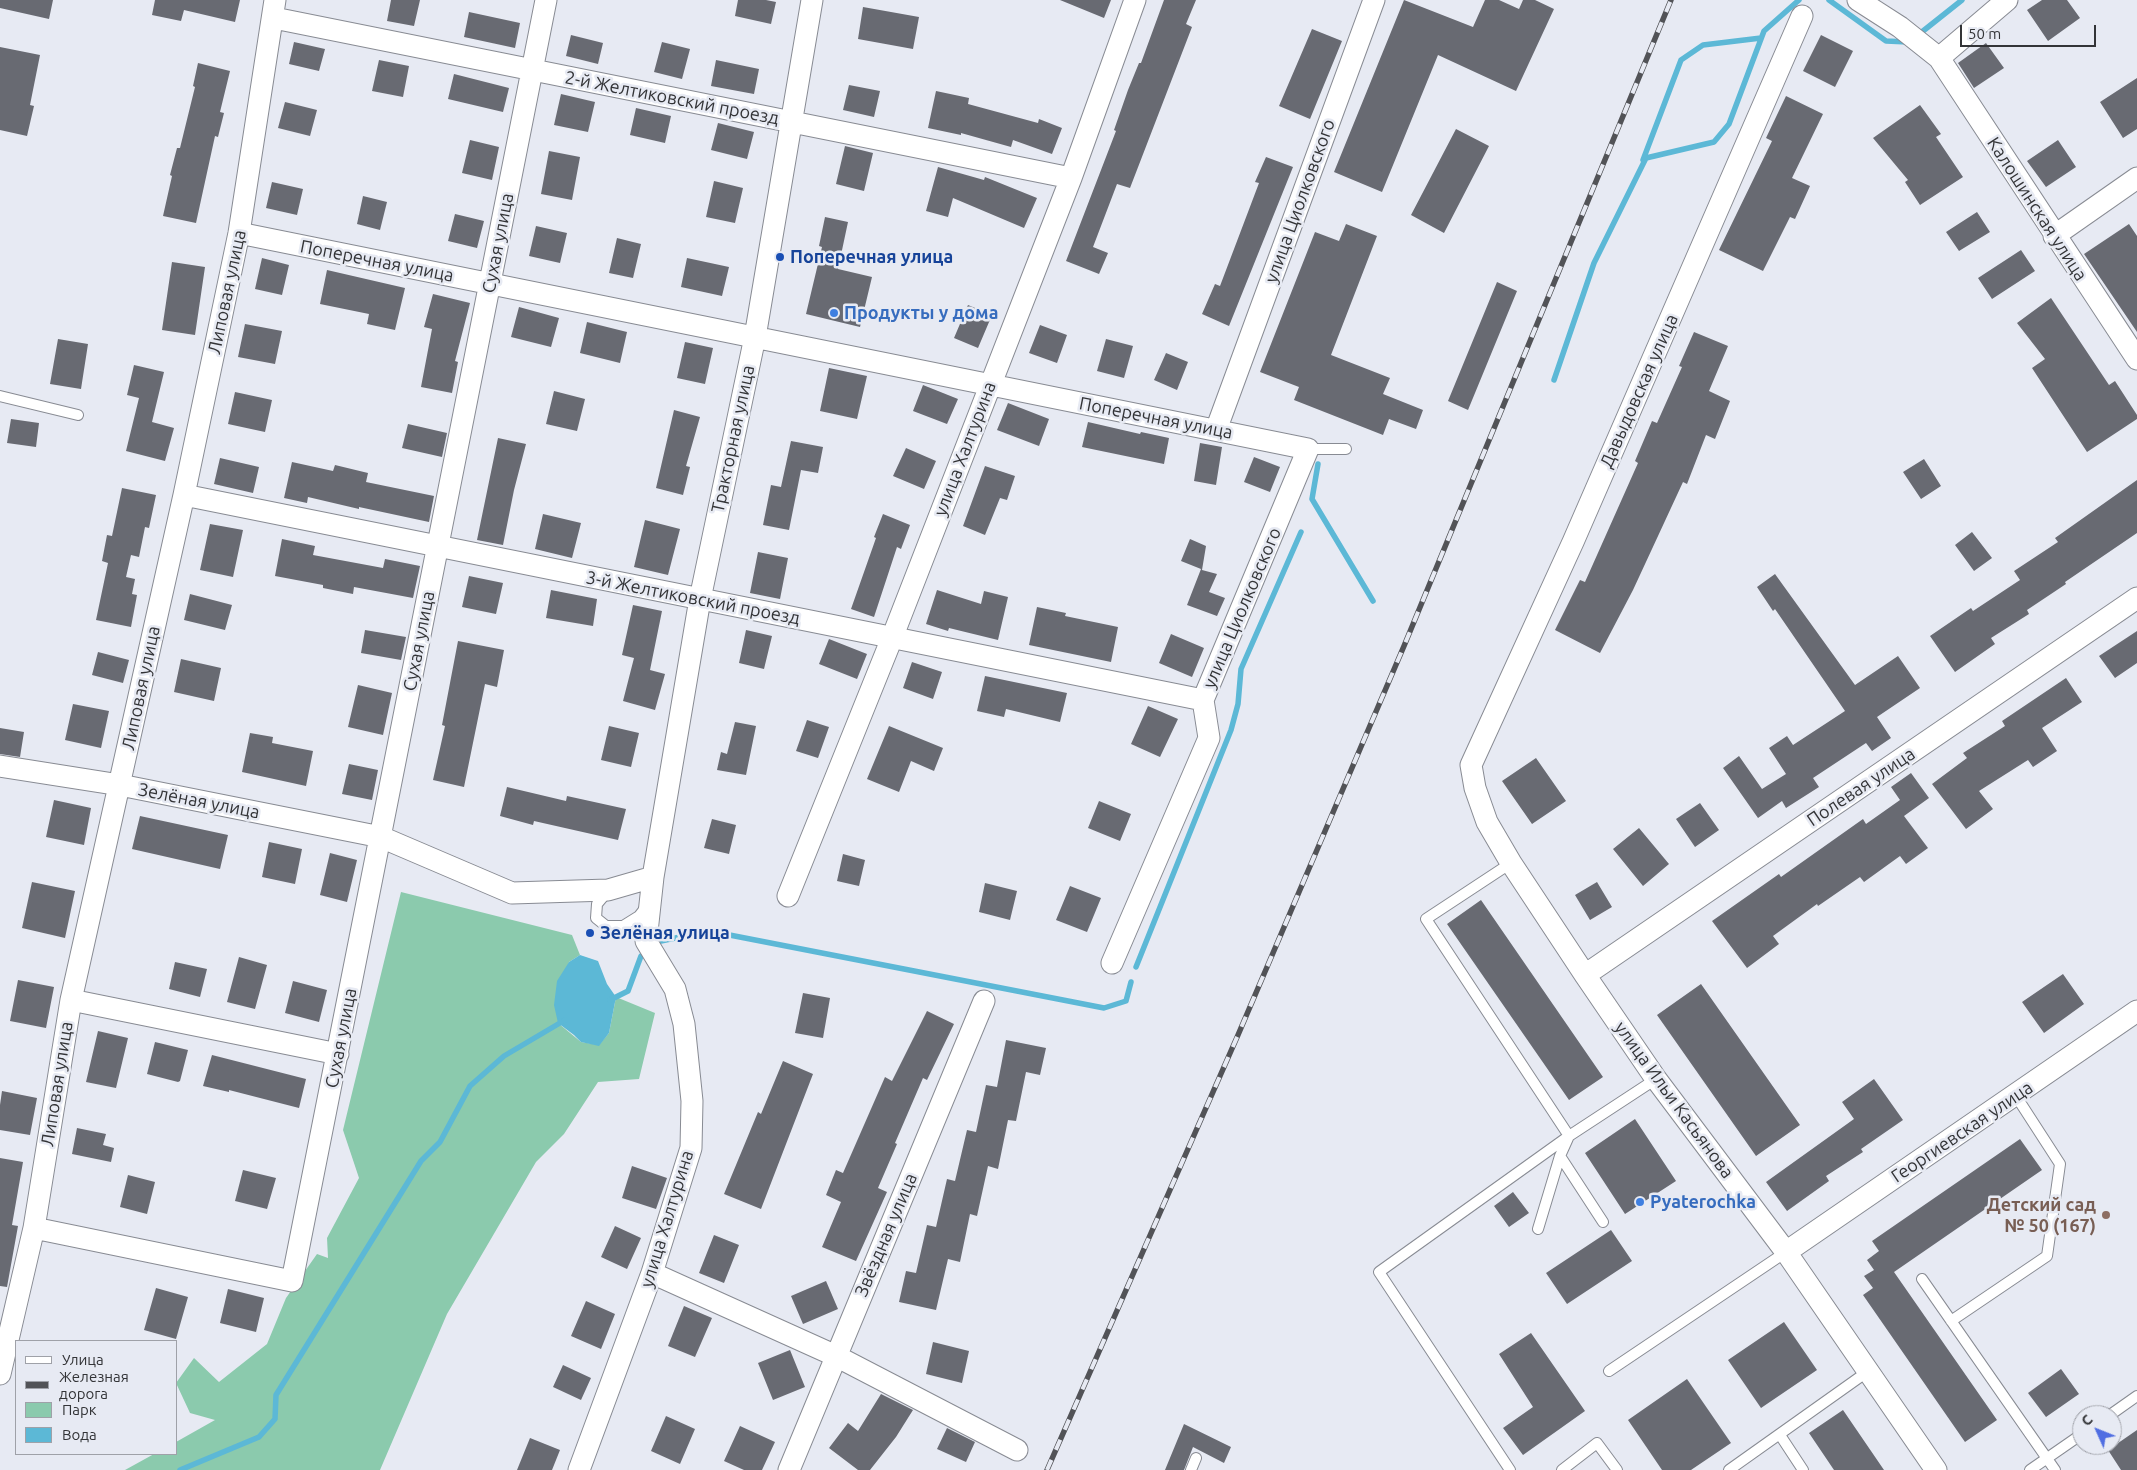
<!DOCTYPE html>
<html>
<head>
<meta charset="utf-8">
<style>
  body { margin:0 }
  #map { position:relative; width:2137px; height:1470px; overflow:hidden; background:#e7eaf3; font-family:Ubuntu,sans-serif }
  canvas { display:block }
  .legend { position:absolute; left:15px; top:1340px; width:162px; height:115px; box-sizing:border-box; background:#e7eaf3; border:1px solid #9fa1a8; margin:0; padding:6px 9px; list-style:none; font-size:15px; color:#333437 }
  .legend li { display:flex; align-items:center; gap:10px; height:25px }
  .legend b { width:25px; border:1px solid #9fa1a8 }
  .north { position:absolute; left:2072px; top:1405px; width:50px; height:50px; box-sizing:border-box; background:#e7eaf3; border:1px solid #9fa1a8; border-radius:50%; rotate:314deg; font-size:14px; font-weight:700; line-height:20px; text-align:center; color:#333437 }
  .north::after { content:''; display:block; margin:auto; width:18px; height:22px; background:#506ee2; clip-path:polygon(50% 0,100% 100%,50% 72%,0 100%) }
  .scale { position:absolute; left:1960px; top:25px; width:136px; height:22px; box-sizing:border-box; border:2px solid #333437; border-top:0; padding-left:6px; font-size:15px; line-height:18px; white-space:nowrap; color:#333437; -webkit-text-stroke:4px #e7eaf3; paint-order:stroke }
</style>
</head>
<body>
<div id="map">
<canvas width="2137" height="1470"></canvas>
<ul class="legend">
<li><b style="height:6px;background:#fff"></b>Улица</li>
<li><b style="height:6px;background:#525357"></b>Железная дорога</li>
<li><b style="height:14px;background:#8bcaad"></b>Парк</li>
<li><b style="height:14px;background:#5cb8d6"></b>Вода</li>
</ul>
<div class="north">С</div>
<div class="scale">50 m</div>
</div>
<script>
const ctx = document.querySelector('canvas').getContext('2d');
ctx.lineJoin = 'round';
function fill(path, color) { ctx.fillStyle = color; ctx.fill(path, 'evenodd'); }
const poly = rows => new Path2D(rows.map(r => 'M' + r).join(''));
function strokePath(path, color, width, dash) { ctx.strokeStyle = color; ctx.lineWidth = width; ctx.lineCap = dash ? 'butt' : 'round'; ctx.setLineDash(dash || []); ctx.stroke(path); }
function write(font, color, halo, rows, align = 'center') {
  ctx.font = font + ' Ubuntu,sans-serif'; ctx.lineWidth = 5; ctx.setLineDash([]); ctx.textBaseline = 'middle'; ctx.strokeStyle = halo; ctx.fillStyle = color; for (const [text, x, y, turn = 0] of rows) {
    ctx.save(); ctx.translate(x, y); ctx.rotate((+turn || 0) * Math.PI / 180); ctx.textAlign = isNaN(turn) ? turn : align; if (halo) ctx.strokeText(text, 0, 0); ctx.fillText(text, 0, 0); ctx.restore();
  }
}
const green = poly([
  [401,892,572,935,580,955,569,962,558,1023,581,1042,599,1045,609,1033,616,997,655,1013,639,1079,598,1082,564,1134,536,1162,447,1314,380,1470,125,1470,154,1454,176,1454,176,1442,215,1420,190,1413,176,1383,194,1358,219,1382,267,1344,286,1298,317,1254,328,1258,327,1238,359,1178,343,1130]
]);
const water = poly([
  [580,955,598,961,607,984,616,997,609,1033,599,1046,581,1042,574,1035,558,1023,554,1005,557,981,569,962]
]);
const stream = poly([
  [1829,0,1886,41,1908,42],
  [1918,35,1962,0],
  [1643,160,1681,60,1703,45,1761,38],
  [1554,380,1594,263,1646,158,1714,142,1729,124,1764,31,1799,0],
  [1318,464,1312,499,1373,601],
  [661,941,709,931,1104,1008,1126,1001,1131,982],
  [1136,967,1231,730,1238,704,1241,669,1301,532],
  [610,1000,628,991,641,956],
  [180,1470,259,1437,275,1419,276,1395,421,1161,440,1142,470,1086,504,1056,565,1020]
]);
const building = poly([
  [0,0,53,0,49,19,0,8],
  [155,0,240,0,235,22,184,10,181,21,152,15],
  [391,0,420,0,414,26,387,21],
  [738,0,766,0,776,2,771,24,735,16],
  [1060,0,1111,0,1104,18],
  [1164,0,1196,0,1186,24,1192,27,1130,188,1117,184,1093,247,1108,253,1099,274,1066,261,1116,131,1114,130,1128,90,1139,63,1141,63],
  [1404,0,1473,27,1485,0,1499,0,1519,9,1523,0,1535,0,1554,9,1516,91,1438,55,1382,192,1334,172],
  [2042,0,2067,0,2080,18,2048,41,2027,10],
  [863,7,919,17,913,49,858,39],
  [469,12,520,23,515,48,464,37],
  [1312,29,1342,41,1310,119,1279,106],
  [571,35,603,43,598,64,566,56],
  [1821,35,1853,51,1835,87,1803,71],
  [294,42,325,49,319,71,289,64],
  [662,42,690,49,682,79,654,72],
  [1986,43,2004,68,1974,88,1958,63],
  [0,47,40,55,30,105,34,106,27,136,0,130],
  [379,60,409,66,403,97,372,91],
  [716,60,759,69,754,94,711,86],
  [198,63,230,71,220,112,224,113,218,137,215,136,196,223,163,216,172,176,170,175,177,148,180,148,195,87,193,86],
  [454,74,509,88,503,112,448,99],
  [2137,78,2137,129,2123,138,2100,102],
  [849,85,880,91,874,117,843,110],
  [936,91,969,98,968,104,1038,123,1039,119,1062,128,1052,154,1013,140,1011,147,961,133,961,135,928,128],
  [561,94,595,102,588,132,554,125],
  [1786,96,1823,114,1792,178,1810,186,1795,219,1790,217,1763,271,1719,250,1772,141,1766,138],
  [285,102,317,110,310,136,278,128],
  [1920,105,1941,134,1936,137,1963,177,1920,205,1905,182,1908,180,1873,138],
  [636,108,671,116,665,143,630,135],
  [718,123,754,132,747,159,711,150],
  [1456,129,1489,146,1444,233,1411,215],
  [470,140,499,147,492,180,462,173],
  [2058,140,2076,167,2046,187,2027,161],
  [845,146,873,153,864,191,836,184],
  [549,151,580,157,572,200,541,194],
  [1266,157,1293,167,1229,326,1202,314,1215,284,1220,286,1259,183,1255,182],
  [938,167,984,180,985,177,1037,198,1024,228,953,198,948,217,926,211],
  [714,181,743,188,735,223,706,217],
  [272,182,303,189,297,215,266,208],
  [363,196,387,202,380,230,357,224],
  [1977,212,1990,232,1959,251,1946,232],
  [455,214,484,221,477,248,448,241],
  [825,217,848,222,838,269,872,277,860,327,806,314,822,247,819,246],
  [1346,224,1377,236,1331,355,1390,378,1383,394,1423,410,1416,429,1389,419,1383,435,1294,400,1299,387,1260,372,1315,232,1339,241],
  [2129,224,2137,236,2137,332,2084,254],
  [536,226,567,233,560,263,529,256],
  [617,238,641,244,633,278,609,273],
  [2021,250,2035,271,1992,299,1978,278],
  [262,258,289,265,282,295,255,289],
  [687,258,729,267,722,296,681,287],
  [172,262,205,267,195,335,162,330],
  [327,270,405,288,395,330,367,324,369,314,320,304],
  [1497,282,1517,291,1468,410,1448,401],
  [433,294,470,303,455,361,458,362,452,393,421,387,432,329,424,327],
  [2051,298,2109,385,2115,381,2137,415,2137,419,2087,452,2032,368,2045,359,2017,323],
  [968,305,992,315,978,348,954,338],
  [519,307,559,318,551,347,511,337],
  [587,322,627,332,620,363,580,353],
  [245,324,282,331,275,364,238,357],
  [1040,325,1067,335,1057,363,1029,353],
  [1694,332,1728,346,1709,391,1730,401,1715,439,1706,435,1687,484,1683,482,1633,590,1600,653,1555,630,1580,580,1585,582,1638,463,1635,461,1652,421,1657,423,1682,367,1679,366],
  [58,339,88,344,81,389,50,384],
  [1106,339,1133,346,1124,378,1097,371],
  [685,342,713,348,705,384,677,378],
  [1166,353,1188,362,1177,390,1154,380],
  [134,365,164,372,152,422,174,428,165,461,126,451,139,398,127,395],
  [829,368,867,376,857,419,820,411],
  [923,385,958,399,947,424,913,411],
  [554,391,585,399,577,431,546,424],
  [235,392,272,400,265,432,228,424],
  [1008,403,1049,419,1039,446,997,430],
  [674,410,700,417,686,466,690,467,683,495,656,488],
  [11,419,39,423,36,447,7,443],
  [1088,422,1140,434,1141,432,1169,438,1164,464,1082,447],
  [408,424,447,433,442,457,402,448],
  [498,438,526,444,514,490,503,545,477,540],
  [791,441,823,447,818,473,801,470,789,530,763,525,771,485,781,487],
  [1200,443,1222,447,1216,485,1194,481],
  [906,448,936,461,924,489,893,476],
  [1254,457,1280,467,1270,492,1244,482],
  [220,458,259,467,253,493,214,484],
  [1924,459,1941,486,1921,499,1903,472],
  [292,462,333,471,335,465,368,473,366,482,434,496,429,522,359,507,359,509,308,497,307,503,284,498],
  [985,466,1015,476,1007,500,1000,498,985,535,963,526],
  [2137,480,2137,533,2065,582,2066,584,2027,610,2029,614,1991,638,1995,644,1955,672,1930,636,1971,608,1973,611,2020,580,2014,571,2058,542,2055,538],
  [122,488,156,495,149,528,145,527,139,557,131,555,126,577,135,579,132,594,137,595,131,627,96,620,108,563,102,561,107,535,112,536],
  [543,514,581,523,572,558,535,549],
  [883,514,910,525,901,549,897,547,874,617,851,609,876,538,874,537],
  [645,520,680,529,668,575,634,567],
  [210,524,243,530,233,577,200,570],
  [1972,532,1992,558,1974,571,1955,545],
  [282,539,315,546,313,555,383,568,385,559,420,566,413,598,354,587,353,594,323,588,323,585,275,576],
  [1190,539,1206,546,1202,570,1217,574,1209,592,1225,598,1217,616,1187,605,1201,569,1181,561],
  [758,552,788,558,780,599,750,593],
  [1775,574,1855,685,1898,656,1920,688,1877,717,1891,738,1872,751,1866,743,1813,778,1819,787,1786,808,1782,801,1758,818,1723,768,1739,756,1762,789,1786,774,1769,748,1787,736,1793,745,1845,711,1775,609,1773,611,1757,587],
  [469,576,503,583,496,614,462,607],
  [551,590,597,599,593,626,546,618],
  [937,590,981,604,984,591,1008,597,998,640,949,628,948,631,926,624],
  [190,594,232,605,225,630,184,620],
  [633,605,662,611,650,670,665,674,655,710,623,701,634,658,622,655],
  [1037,607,1066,613,1065,616,1118,627,1111,662,1029,645],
  [365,630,406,637,401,660,361,653],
  [746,630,772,636,764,669,739,663],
  [2137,631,2137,663,2115,678,2099,656],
  [1171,634,1204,648,1192,677,1159,663],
  [829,639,867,654,857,679,819,664],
  [458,641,504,650,497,687,485,684,464,787,433,780,445,726,442,725],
  [98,652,129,660,123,683,92,675],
  [181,659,221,668,214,701,174,692],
  [912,662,942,672,933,699,903,688],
  [985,676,1067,693,1060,722,1006,709,1004,717,977,711],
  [2066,678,2082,702,2042,728,2057,751,2033,767,2028,760,1979,791,1993,809,1966,829,1932,784,1967,758,1963,753,2005,726,2002,721],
  [358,685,392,693,383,735,348,727],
  [73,704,109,711,101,748,65,740],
  [1148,706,1178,719,1160,757,1131,744],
  [807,720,829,727,818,758,796,751],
  [735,722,756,726,746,775,717,770,721,752,727,754],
  [609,726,639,733,631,767,601,760],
  [889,726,943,748,934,771,911,761,899,792,867,779],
  [0,728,24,732,20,757,0,754],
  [250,733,273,737,272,743,313,751,306,786,242,772],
  [1536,758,1566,801,1532,824,1502,781],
  [349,764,378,770,372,800,342,794],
  [1911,773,1929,798,1904,816,1928,848,1906,864,1900,856,1864,882,1860,877,1818,906,1817,904,1773,936,1779,944,1747,968,1712,921,1779,874,1781,877,1863,819,1866,824,1900,800,1891,787],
  [507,787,566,801,567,796,626,809,618,840,534,821,533,825,500,816],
  [54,800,91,808,84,845,46,837],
  [1099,801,1131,814,1120,841,1088,828],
  [1700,803,1719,830,1695,847,1676,819],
  [140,816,228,835,220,869,132,849],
  [712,819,736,825,729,854,704,848],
  [1639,828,1669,864,1643,886,1613,849],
  [269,842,302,849,295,884,262,877],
  [330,853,357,860,347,902,320,895],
  [843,854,865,860,859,886,837,881],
  [32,882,75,891,65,938,22,928],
  [1597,882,1612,907,1590,920,1575,895],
  [985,883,1017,891,1010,920,979,912],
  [1070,886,1101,898,1087,932,1056,920],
  [1481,900,1603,1077,1569,1100,1447,924],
  [239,957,267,965,255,1009,227,1002],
  [175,962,207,969,200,997,169,989],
  [2063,974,2084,1004,2044,1033,2022,1002],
  [18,980,54,987,46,1028,10,1021],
  [293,981,327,990,319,1022,285,1013],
  [1701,984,1800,1125,1756,1156,1657,1015],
  [803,993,830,998,823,1038,795,1033],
  [927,1011,954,1024,927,1080,923,1078,895,1143,897,1144,878,1188,887,1192,856,1261,822,1247,841,1202,826,1195,836,1170,843,1173,885,1077,892,1081],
  [98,1031,128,1038,116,1088,86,1082],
  [1006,1040,1046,1048,1040,1075,1026,1072,1016,1121,1008,1120,998,1169,988,1166,977,1216,970,1214,960,1262,948,1259,936,1310,899,1302,906,1271,916,1273,927,1225,936,1227,947,1179,955,1181,967,1130,976,1132,986,1085,997,1087],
  [155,1042,188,1050,180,1081,178,1082,147,1074],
  [212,1055,306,1079,299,1108,229,1090,229,1092,203,1086],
  [783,1061,813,1074,761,1209,724,1194,758,1112,761,1114],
  [1874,1079,1903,1120,1861,1149,1863,1152,1826,1176,1829,1181,1787,1211,1766,1182,1854,1119,1842,1102],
  [2,1091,37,1098,30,1135,0,1130,0,1105],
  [1635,1119,1676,1181,1625,1214,1585,1153],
  [77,1128,106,1134,103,1145,114,1148,111,1162,72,1154],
  [2020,1139,2042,1170,1894,1272,1997,1420,1965,1442,1863,1295,1873,1288,1864,1276,1874,1270,1867,1260,1879,1251,1872,1241],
  [0,1158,23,1162,12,1225,18,1226,7,1287,0,1286],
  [632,1166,667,1178,656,1209,622,1198],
  [243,1170,276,1178,267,1209,235,1201],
  [128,1175,155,1182,147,1214,120,1207],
  [1513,1192,1529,1213,1509,1227,1494,1206],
  [615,1226,641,1238,627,1269,601,1257],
  [1611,1230,1632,1261,1567,1304,1546,1273],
  [714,1235,739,1245,724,1283,699,1273],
  [826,1281,838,1309,803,1324,791,1296],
  [156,1288,188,1297,176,1339,144,1330],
  [228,1289,264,1298,256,1332,220,1323],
  [586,1301,615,1314,601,1349,571,1336],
  [684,1306,712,1318,695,1357,668,1346],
  [1784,1322,1817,1370,1761,1408,1728,1360],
  [1531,1333,1585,1411,1523,1455,1503,1428,1533,1407,1499,1354],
  [933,1342,969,1351,962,1383,926,1374],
  [790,1350,805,1387,773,1400,758,1363],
  [563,1365,591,1378,581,1400,553,1387],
  [2061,1369,2079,1394,2046,1417,2028,1393],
  [1687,1379,1731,1443,1691,1470,1662,1470,1628,1420],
  [881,1394,913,1410,896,1437,870,1470,858,1470,829,1448,848,1423,858,1431],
  [1843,1410,1884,1470,1834,1470,1809,1433],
  [666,1416,695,1429,680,1464,651,1451],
  [1184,1424,1231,1447,1224,1463,1193,1447,1184,1470,1165,1470],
  [740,1426,775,1442,762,1470,744,1470,724,1461],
  [947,1428,975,1442,966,1462,937,1449],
  [2137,1430,2137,1470,2121,1470,2108,1450],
  [530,1438,560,1450,552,1470,517,1470]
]);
const service = poly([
  [0,396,78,415],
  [1308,449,1346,449],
  [1511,863,1426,919,1569,1136,1560,1156,1538,1229],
  [608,891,597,904,596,918,606,926,623,926,639,916,646,907],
  [1560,1156,1603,1222],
  [1922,1279,2055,1470],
  [1951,1321,2047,1256,2060,1164,2016,1096],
  [1609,1371,1786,1252],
  [2110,1415,2137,1396],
  [1780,1435,1803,1470],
  [1191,1470,1196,1458],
  [1510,1470,1379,1272,1569,1136,1656,1079],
  [1562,1470,1597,1443,1617,1470],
  [1729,1470,1867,1372],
  [2030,1470,2082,1434]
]);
const minor = poly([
  [1858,0,1900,27,1939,58,2137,359],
  [1802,16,1573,542,1471,765,1475,788,1487,822,1511,863,1585,975,1656,1079,1786,1252,1936,1470],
  [274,18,1071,178],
  [1939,58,2007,0],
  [239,233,1308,449,1203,700,1209,738,1112,963],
  [2054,236,2137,178],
  [1216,430,1374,0],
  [184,495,1203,700],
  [0,766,120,785,381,837,512,893,608,890,653,877],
  [788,896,892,638,1071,178,1135,0],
  [1585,975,2137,598],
  [71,1000,338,1054],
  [34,1228,292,1281,546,0],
  [1786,1252,2137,1011],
  [652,1273,836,1356,1017,1450],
  [0,1374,34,1228,71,1000,184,495,239,233,275,0],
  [579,1470,652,1273,691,1148,692,1101,684,1024,675,989,646,941,653,877,700,599,755,337,812,0],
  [789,1470,984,1001]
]);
const rail = poly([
  [1047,1470,1238,1035,1404,646,1671,0]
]);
const markers = [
  [780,257,5,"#1a4fb4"],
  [834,313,5,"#3f7fe0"],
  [590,933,5,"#1a4fb4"],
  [1640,1202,5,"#3f7fe0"],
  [2106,1215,5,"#8d6e63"]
];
const streetNames = [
  ["2-й Желтиковский проезд",672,98,11],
  ["улица Циолковского",1300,201,-70],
  ["Калошинская улица",2037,209,57],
  ["Сухая улица",498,243,-79],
  ["Поперечная улица",377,261,11],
  ["Липовая улица",227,292,-78],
  ["Давыдовская улица",1639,391,-66],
  ["Поперечная улица",1156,418,11],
  ["Тракторная улица",733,439,-78],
  ["улица Халтурина",965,449,-69],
  ["3-й Желтиковский проезд",693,598,11],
  ["улица Циолковского",1242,608,-67],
  ["Сухая улица",419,641,-79],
  ["Липовая улица",141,688,-78],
  ["Полевая улица",1861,787,-34],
  ["Зелёная улица",199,801,11],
  ["Сухая улица",341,1038,-79],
  ["Липовая улица",57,1084,-81],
  ["улица Ильи Касьянова",1674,1100,54],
  ["Георгиевская улица",1962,1132,-34],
  ["улица Халтурина",667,1219,-73],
  ["Звёздная улица",886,1235,-67]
];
const transitNames = [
  ["Поперечная улица",790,257],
  ["Зелёная улица",600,933]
];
const shopNames = [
  ["Продукты у дома",844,313],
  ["Pyaterochka",1650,1202]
];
const educationNames = [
  ["Детский сад",2096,1205],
  ["№ 50 (167)",2096,1226]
];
fill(green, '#8bcaad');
fill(water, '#5cb8d6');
strokePath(stream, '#5cb8d6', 5.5);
fill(building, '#686a72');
strokePath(service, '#888b93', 12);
strokePath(minor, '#888b93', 23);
strokePath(service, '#fff', 10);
strokePath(minor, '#fff', 21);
strokePath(rail, '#525357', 5.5);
strokePath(rail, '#e7eaf3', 4, [11]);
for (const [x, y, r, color] of markers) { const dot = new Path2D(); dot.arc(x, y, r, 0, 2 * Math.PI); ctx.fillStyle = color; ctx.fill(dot); strokePath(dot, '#e7eaf3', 2); }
write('18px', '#333437', '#e7eaf3', streetNames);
write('bold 18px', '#164399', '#e7eaf3', transitNames, 'left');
write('bold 18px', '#366cbe', '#e7eaf3', shopNames, 'left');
write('bold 18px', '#785e54', '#e7eaf3', educationNames, 'right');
</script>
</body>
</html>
